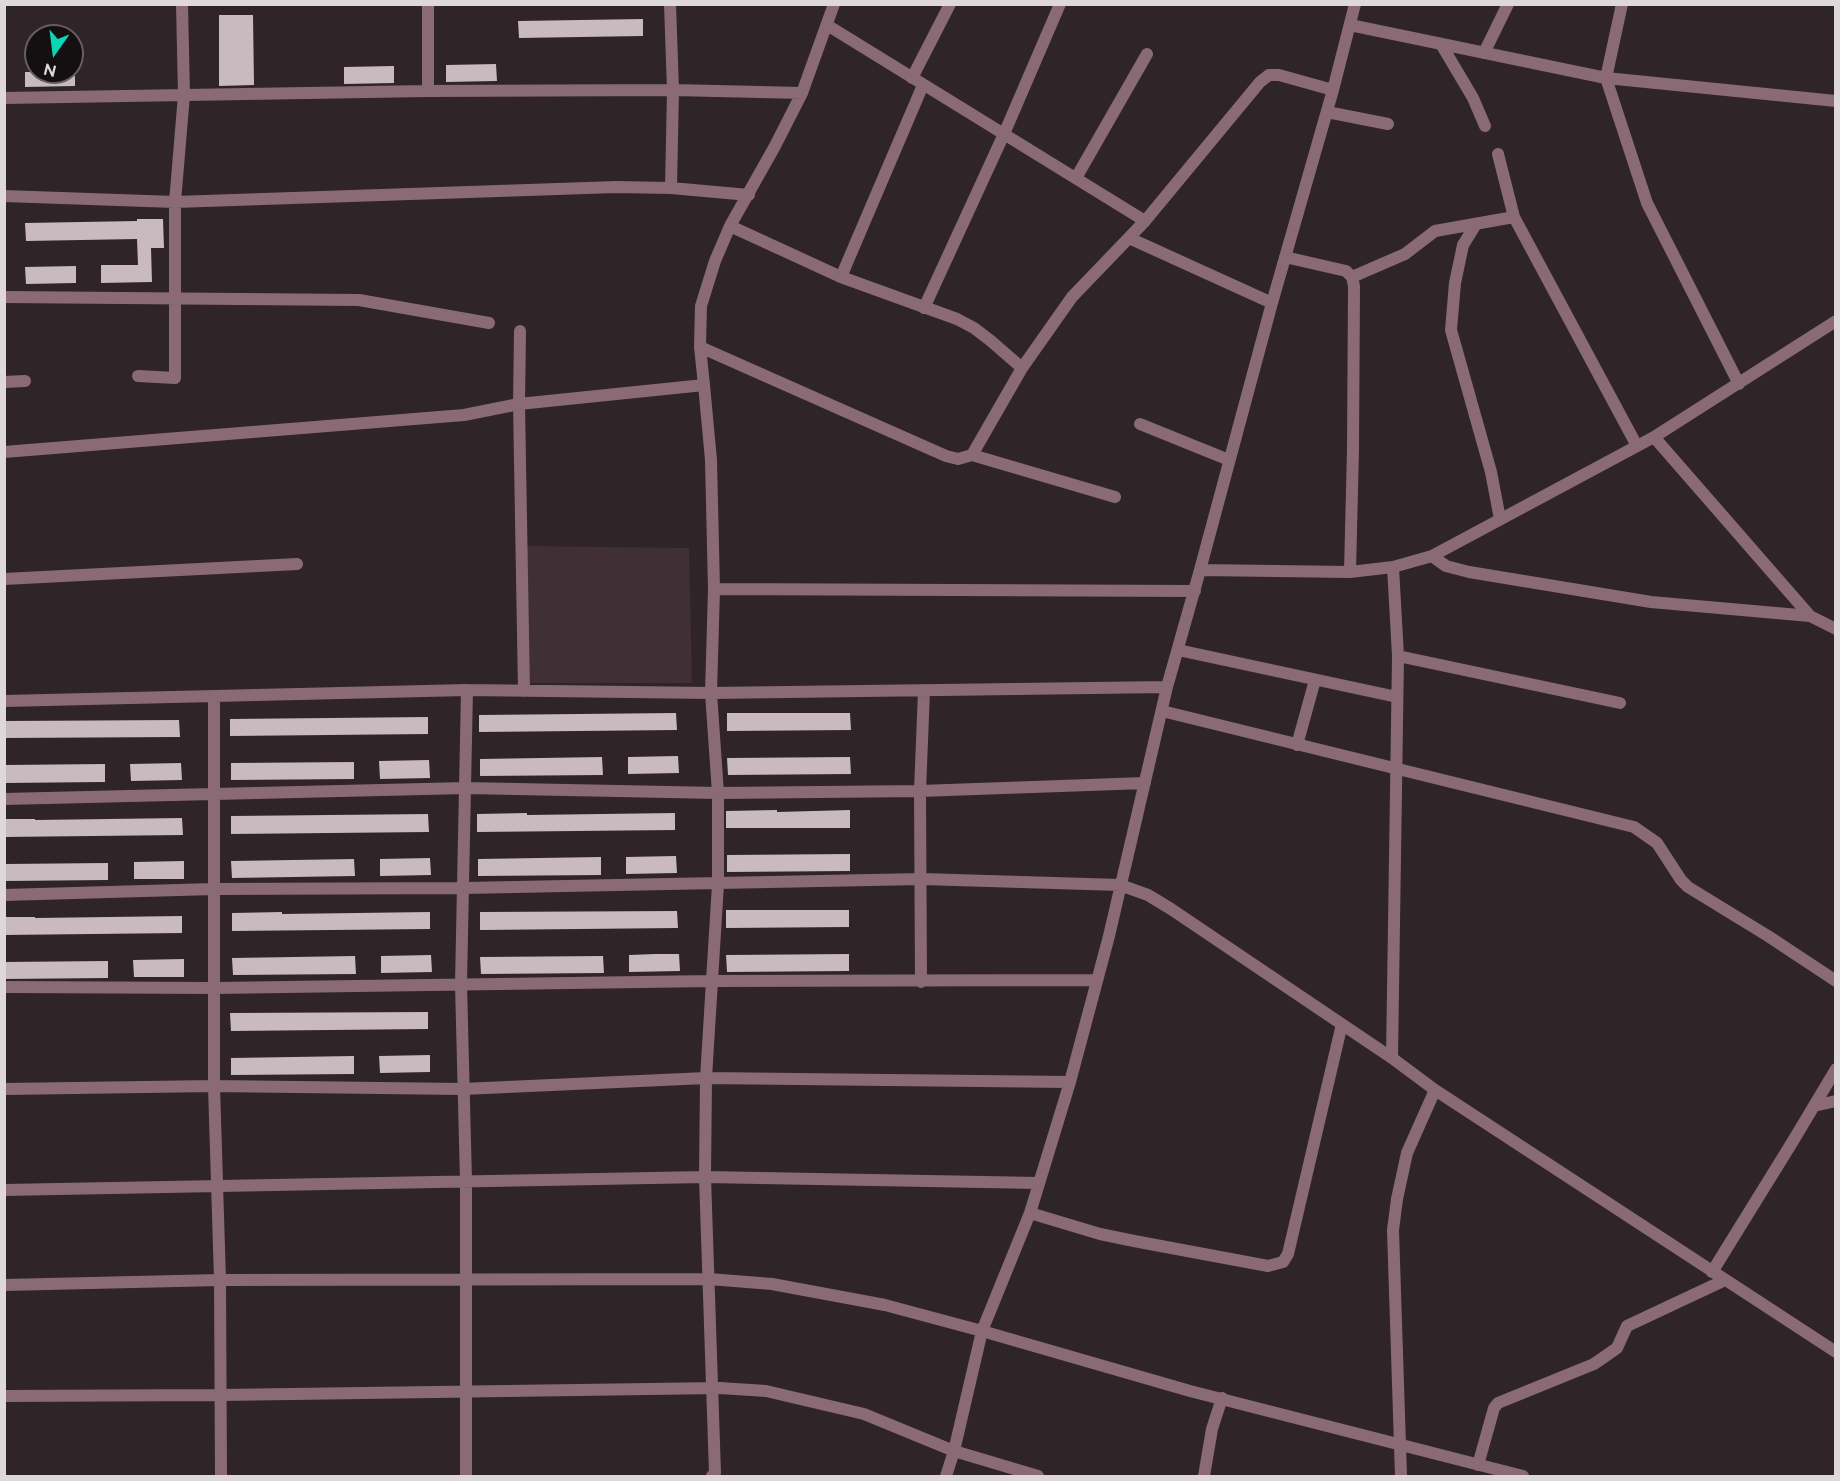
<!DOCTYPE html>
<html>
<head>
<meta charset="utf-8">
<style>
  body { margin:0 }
  #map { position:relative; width:1840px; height:1481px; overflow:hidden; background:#2f2428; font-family:Raleway,sans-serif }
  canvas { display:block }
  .frame { position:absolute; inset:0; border:6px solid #dfd8da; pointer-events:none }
  .north { position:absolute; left:24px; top:24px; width:60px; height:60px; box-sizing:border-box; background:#140f10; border:2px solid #655f61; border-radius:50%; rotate:194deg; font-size:16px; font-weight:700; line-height:24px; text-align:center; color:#dfd8da }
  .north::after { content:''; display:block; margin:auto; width:21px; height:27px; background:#0ad5b5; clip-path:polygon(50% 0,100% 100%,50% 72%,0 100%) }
</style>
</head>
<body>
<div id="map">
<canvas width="1840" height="1481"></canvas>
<div class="frame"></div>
<div class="north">N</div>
</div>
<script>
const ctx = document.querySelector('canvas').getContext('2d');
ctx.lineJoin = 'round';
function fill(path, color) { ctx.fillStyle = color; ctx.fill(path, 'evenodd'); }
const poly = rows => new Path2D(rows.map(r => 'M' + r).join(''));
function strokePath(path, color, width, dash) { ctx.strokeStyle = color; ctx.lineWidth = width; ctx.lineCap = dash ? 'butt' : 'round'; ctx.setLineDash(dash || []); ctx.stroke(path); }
const built = poly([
  [525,546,689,548,692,683,527,683]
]);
const building = poly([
  [219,15,253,15,254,85,219,86],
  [643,19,643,36,519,38,518,21],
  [496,64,497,81,446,82,446,65],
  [394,66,394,83,344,84,344,67],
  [25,72,75,72,75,86,25,87],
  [137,219,163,219,164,248,151,248,152,282,101,283,101,265,138,265,137,239,26,241,25,223,137,221],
  [76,266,76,283,26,284,25,267],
  [676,713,677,730,479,732,479,715],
  [727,713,850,713,851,730,727,731],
  [428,717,428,734,230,736,230,719],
  [179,720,180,737,4,738,4,721],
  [678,756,679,773,628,774,628,757],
  [602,757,603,775,480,776,480,759],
  [850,757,851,774,728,775,727,758],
  [429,760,430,778,380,779,379,761],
  [354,762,354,779,231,780,231,763],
  [181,763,182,780,131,781,130,764],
  [105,764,105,782,4,783,4,765],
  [777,810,777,812,850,810,850,828,726,828,726,811],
  [527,813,527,815,675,813,675,830,477,832,477,814],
  [428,814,429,832,231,834,231,816],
  [182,818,183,835,4,837,4,819,35,819,35,820],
  [850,854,850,871,727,872,727,855],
  [676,856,677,873,626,874,626,857],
  [601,857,601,875,478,876,478,859],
  [430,858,431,875,380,876,380,859],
  [354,859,355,876,232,878,231,861],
  [184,861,184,879,134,879,134,862],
  [108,863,108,880,4,881,4,864],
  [726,910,849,910,849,927,726,928],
  [677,911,678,928,480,930,480,912],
  [282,912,282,914,430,912,430,929,232,931,232,913],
  [182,916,182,933,4,935,4,917,35,917,35,918],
  [655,954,679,954,680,971,629,972,629,955],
  [849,954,849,971,727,972,726,955],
  [431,955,432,972,381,973,381,956],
  [355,956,356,974,233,975,232,958],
  [603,956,604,973,481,974,480,957],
  [184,959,184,977,134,977,133,960],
  [108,961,108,978,4,979,4,962],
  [428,1012,428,1029,231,1031,230,1013],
  [430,1055,430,1072,380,1073,379,1056],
  [354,1056,354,1074,231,1075,231,1058]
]);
const minor = poly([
  [428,4,428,91],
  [670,4,673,90,671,188],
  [1622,4,1606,78,1647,203,1739,384],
  [1350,25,1606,78,1836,101],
  [1441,44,1473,98,1485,126],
  [1484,53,1508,4],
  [912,78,950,4],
  [4,98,428,91,673,90,802,93],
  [1327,112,1388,124],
  [1498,154,1514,217,1637,446],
  [1076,178,1147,54],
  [4,196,175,202,616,187,671,188,749,195],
  [1145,221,1260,82,1269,75,1279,75,1333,90],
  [1476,224,1463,245,1455,283,1451,330,1491,472,1500,519],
  [730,226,841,277,957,319,974,328,991,341,1022,368],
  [1129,238,1272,303],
  [1285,257,1346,271,1352,277,1354,286,1353,450,1350,572],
  [841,277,923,85],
  [1352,277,1405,254,1435,231,1514,217],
  [4,297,359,300,489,323],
  [924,308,1004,134,1060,4],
  [520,331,519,404,524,691],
  [700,347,946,456,958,459,972,455,1022,368,1072,297,1145,221,827,25],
  [138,376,175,378,175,202,184,95,182,4],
  [4,382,25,381],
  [704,385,700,347,701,306,715,261,730,226,775,146,802,93,834,4],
  [1140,424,1229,460],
  [1654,437,1810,616],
  [4,452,464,415,519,404,704,385,711,460,714,589,711,693,718,793,718,884,706,1078,705,1177,715,1473,712,1476],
  [972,455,1115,497],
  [1432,556,1446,566,1469,572,1651,602,1810,616,1836,629],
  [1200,570,1350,572,1393,567,1432,556,1654,437,1836,321],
  [4,579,297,564],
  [714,589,1195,591],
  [1178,650,1397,697],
  [1398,656,1620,703],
  [214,697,214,1086,220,1280,221,1476],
  [4,701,467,690,711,693,1167,687],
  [1162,711,1634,827,1657,843,1681,880,1688,887,1768,936,1836,981],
  [1297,745,1315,680],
  [4,799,466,788,718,793,920,791,1145,783],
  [4,895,214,889,464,888,922,879,1120,885,1148,895,1171,909,1392,1058,1435,1090,1836,1352],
  [921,982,920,791,924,691],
  [4,987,215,988,712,981,1097,980],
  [1392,1058,1398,656,1393,567],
  [4,1089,214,1086,463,1089,706,1078,1070,1082],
  [1814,1106,1836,1101],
  [4,1190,705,1177,1039,1183],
  [1030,1213,1100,1234,1134,1241,1268,1266,1283,1262,1288,1254,1342,1024],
  [1712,1272,1793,1141,1836,1069],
  [4,1285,220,1280,709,1279,772,1284,885,1305,982,1331,1190,1391,1523,1476],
  [4,1396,220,1395,720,1388,766,1391,864,1414,954,1451,1038,1476],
  [1478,1465,1494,1408,1498,1403,1594,1364,1617,1348,1627,1326,1725,1280],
  [466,1476,466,1181,461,984,467,690],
  [946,1476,954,1451,982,1331,1030,1213,1070,1082,1109,936,1167,687,1200,570,1272,303,1333,90,1355,4],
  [1204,1476,1212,1429,1222,1398],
  [1401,1476,1393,1230,1397,1199,1407,1153,1435,1090]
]);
fill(built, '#402f35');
fill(building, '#c8babe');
strokePath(minor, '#8a6b75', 12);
</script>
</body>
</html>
